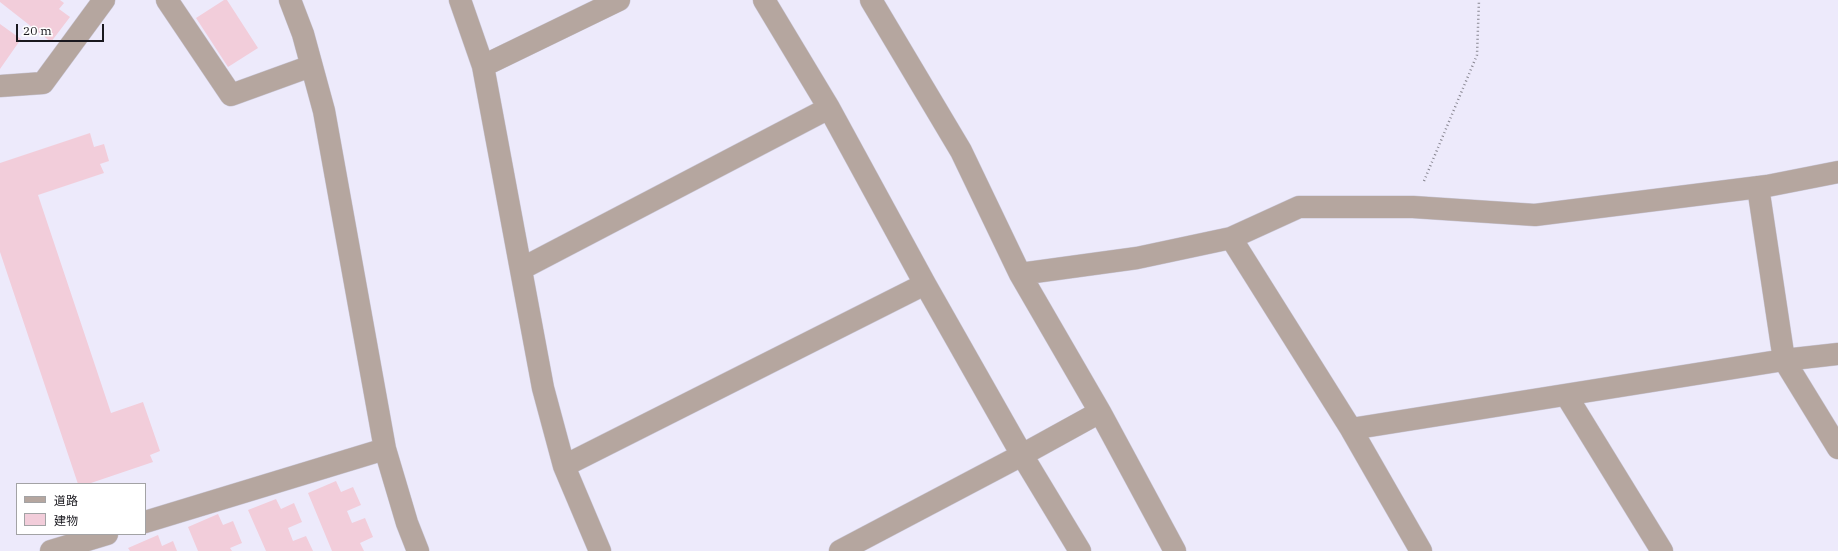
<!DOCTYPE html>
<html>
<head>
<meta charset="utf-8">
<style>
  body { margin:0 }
  #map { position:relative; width:1838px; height:551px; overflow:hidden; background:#edeafb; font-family:"IBM Plex Serif","Noto Sans JP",serif }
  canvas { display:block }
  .legend { position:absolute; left:16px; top:483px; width:130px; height:52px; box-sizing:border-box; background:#fff; border:1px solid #a3a3a5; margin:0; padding:5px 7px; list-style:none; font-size:12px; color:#19181e }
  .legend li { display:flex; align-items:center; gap:8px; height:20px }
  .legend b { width:20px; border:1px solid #a3a3a5 }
  .scale { position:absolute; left:16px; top:24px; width:88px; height:18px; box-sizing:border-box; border:2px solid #19181e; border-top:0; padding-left:5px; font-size:12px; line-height:14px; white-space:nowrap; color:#19181e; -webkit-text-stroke:3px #fff; paint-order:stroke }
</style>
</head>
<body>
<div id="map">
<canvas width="1838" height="551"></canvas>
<ul class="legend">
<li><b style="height:5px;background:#b5a69f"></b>道路</li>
<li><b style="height:11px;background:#f2cdda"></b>建物</li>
</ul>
<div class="scale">20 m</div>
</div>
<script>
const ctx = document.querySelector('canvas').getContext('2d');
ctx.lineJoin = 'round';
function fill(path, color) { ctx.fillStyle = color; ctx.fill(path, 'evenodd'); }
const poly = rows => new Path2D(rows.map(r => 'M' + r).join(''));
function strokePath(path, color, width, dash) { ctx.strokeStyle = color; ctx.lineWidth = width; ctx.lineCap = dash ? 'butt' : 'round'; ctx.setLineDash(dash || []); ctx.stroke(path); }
const building = poly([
  [0,0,60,0,64,3,59,9,70,17,51,42,0,2],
  [224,0,227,0,258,48,228,67,196,18],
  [0,24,21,39,0,69],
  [90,133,94,147,104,144,109,161,100,164,104,173,38,195,111,413,143,402,160,451,150,455,153,462,88,484,78,484,0,252,0,163],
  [336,481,341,492,353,487,361,505,347,511,352,523,365,518,373,537,360,543,364,551,332,551,308,493],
  [276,499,281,509,294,503,302,522,288,528,293,541,306,536,313,551,266,551,248,510],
  [218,514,223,525,233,521,242,543,230,548,232,551,198,551,188,527],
  [158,535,162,546,173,541,177,551,130,551,128,548]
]);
const path = poly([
  [1424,181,1477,55,1479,0]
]);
const minor = poly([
  [167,0,231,95,311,66],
  [290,0,303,34,324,111,385,449,407,523,418,551],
  [460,0,483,66,543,388,564,466,600,551],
  [764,0,829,108,925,284,1022,455,1080,551],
  [871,0,961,151,1020,274,1100,412,1175,551],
  [483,66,619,0],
  [0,86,43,83,104,0],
  [1758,187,1784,360,1838,448],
  [1231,238,1351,429,1421,551],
  [521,269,829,108],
  [1020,274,1137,258,1231,238,1299,207,1413,207,1535,215,1767,186,1838,172],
  [1566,395,1662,551],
  [1351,429,1784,360,1838,354],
  [564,466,925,284],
  [145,522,385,449],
  [51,551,107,534],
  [840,551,1022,455,1100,412]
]);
fill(building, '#f2cdda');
strokePath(minor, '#cbc8d8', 23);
strokePath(path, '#888691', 2.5, [1, 3]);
strokePath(minor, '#b5a69f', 22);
</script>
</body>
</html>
